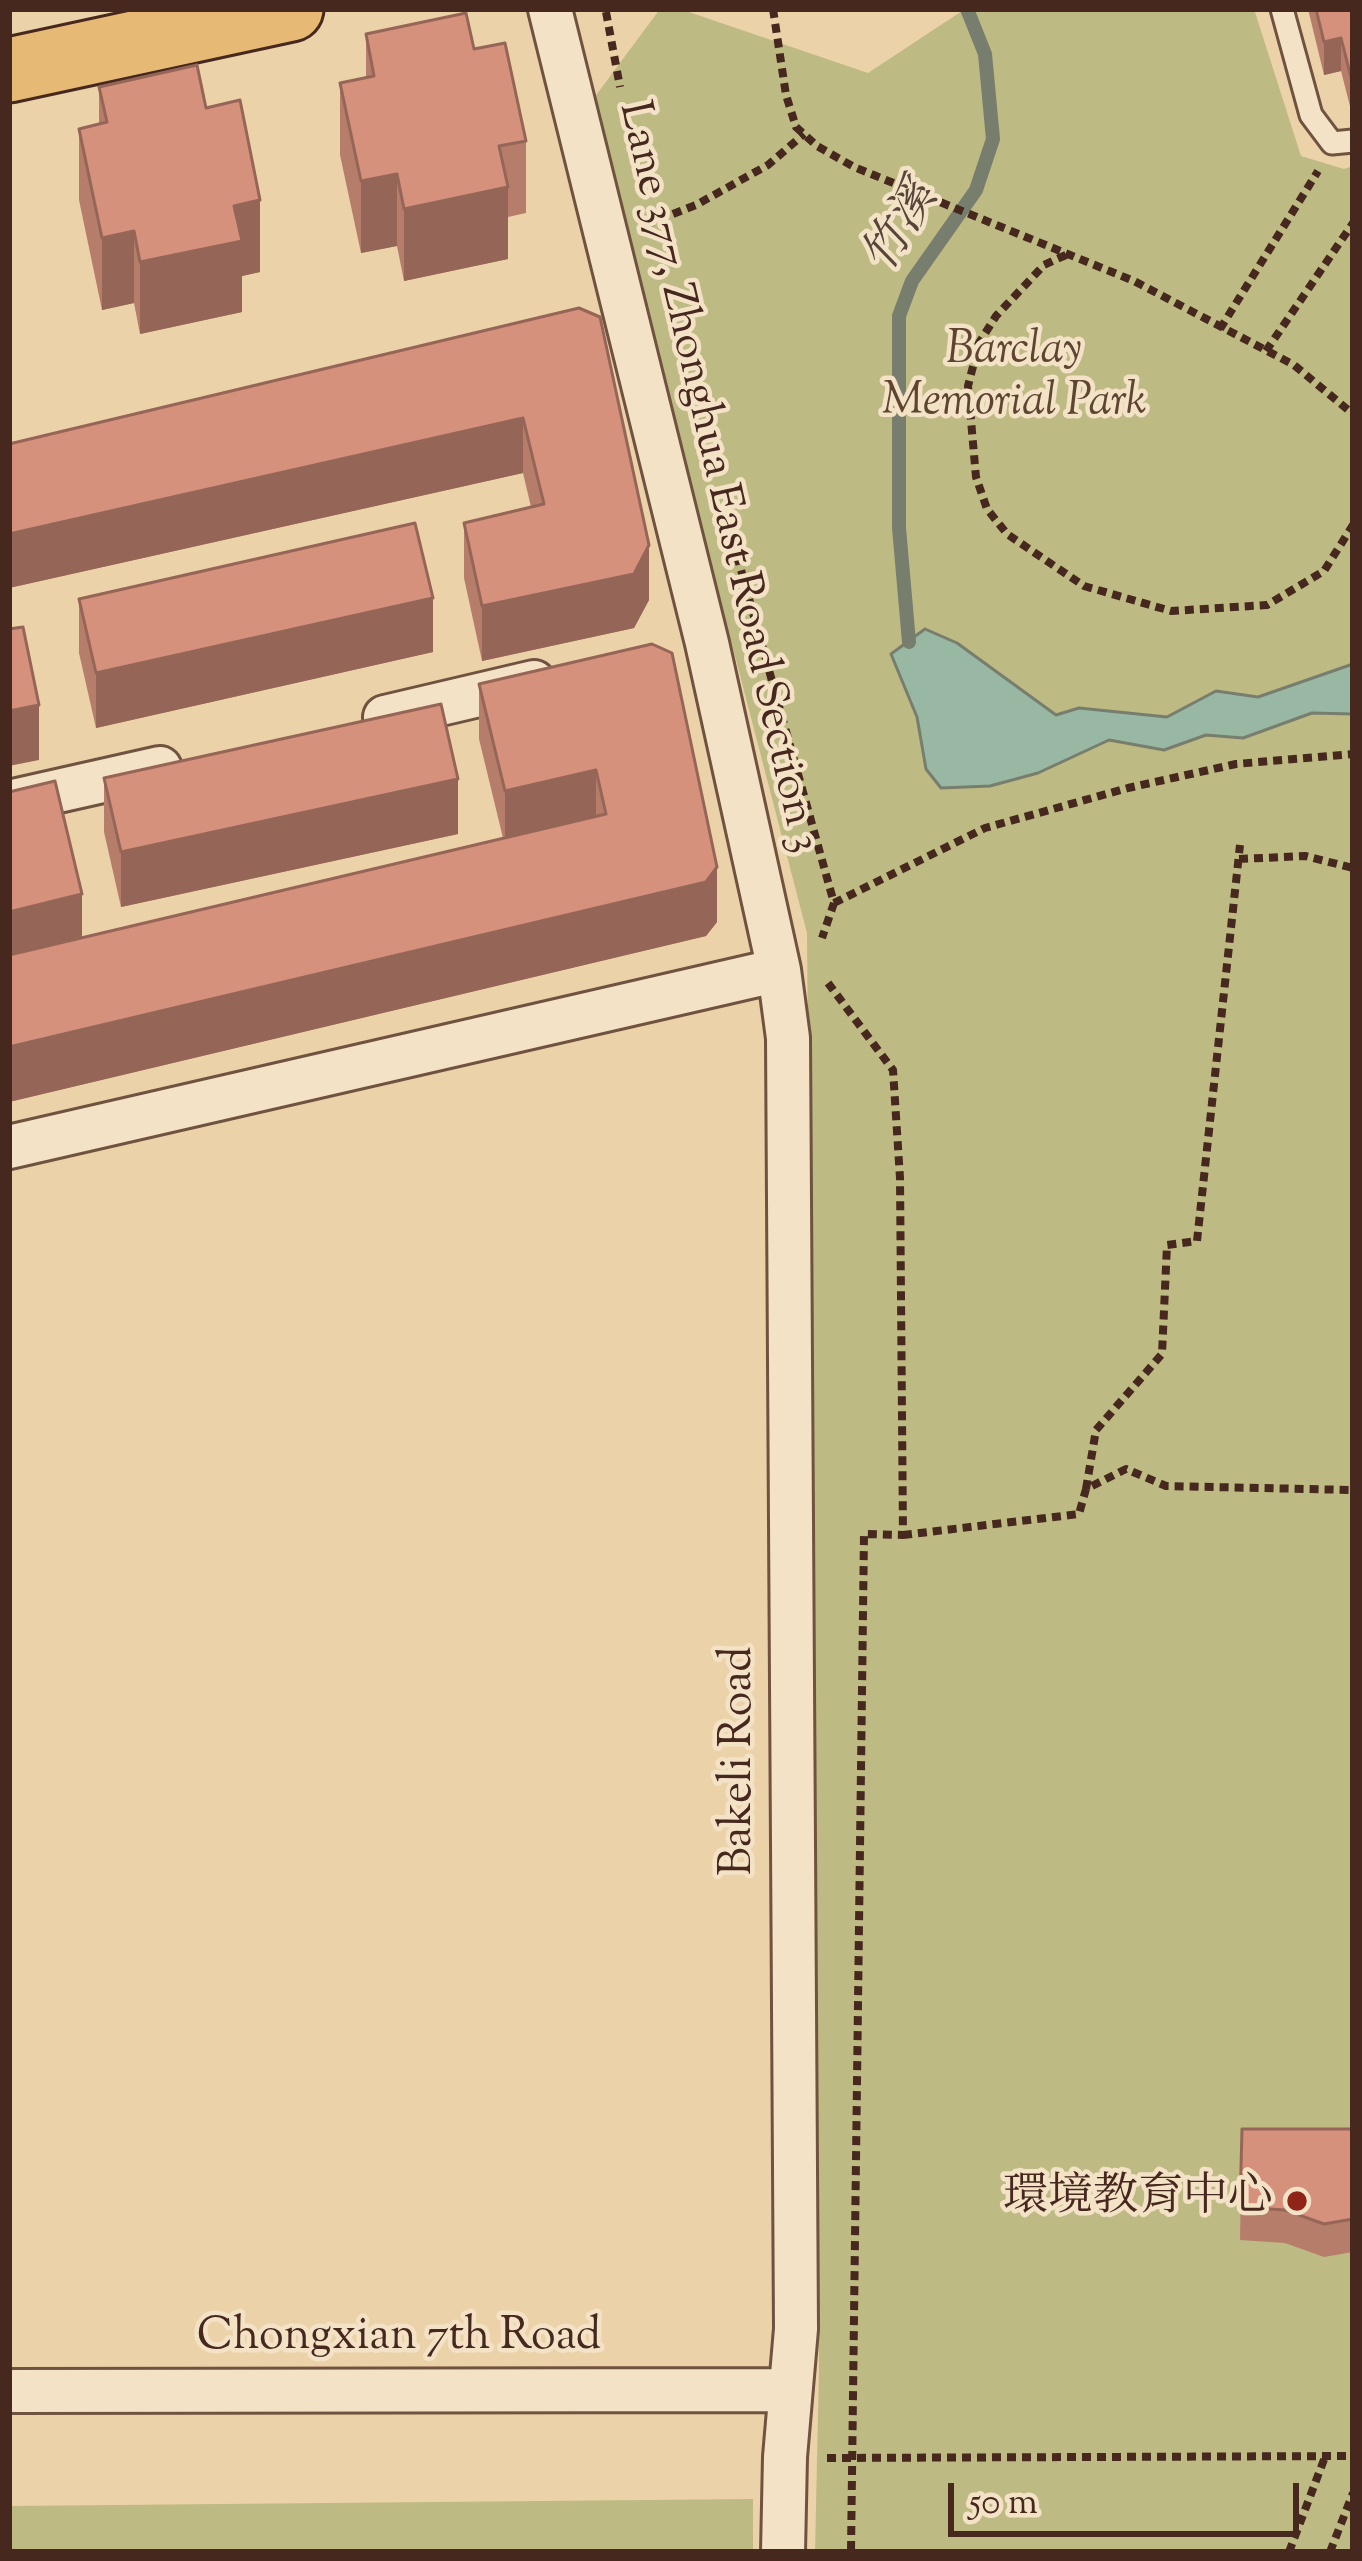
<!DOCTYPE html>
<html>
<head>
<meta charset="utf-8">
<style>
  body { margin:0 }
  #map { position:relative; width:1362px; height:2561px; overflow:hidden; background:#ecd2a8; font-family:"Sorts Mill Goudy",serif }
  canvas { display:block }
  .frame { position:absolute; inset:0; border:12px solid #46281e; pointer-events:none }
  .scale { position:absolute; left:948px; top:2483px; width:351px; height:54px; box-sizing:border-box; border:6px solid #46281e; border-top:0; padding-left:15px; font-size:36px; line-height:42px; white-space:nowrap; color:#46281e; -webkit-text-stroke:9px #f3e2c6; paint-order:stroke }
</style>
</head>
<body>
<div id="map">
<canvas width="1362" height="2561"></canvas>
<div class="frame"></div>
<div class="scale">50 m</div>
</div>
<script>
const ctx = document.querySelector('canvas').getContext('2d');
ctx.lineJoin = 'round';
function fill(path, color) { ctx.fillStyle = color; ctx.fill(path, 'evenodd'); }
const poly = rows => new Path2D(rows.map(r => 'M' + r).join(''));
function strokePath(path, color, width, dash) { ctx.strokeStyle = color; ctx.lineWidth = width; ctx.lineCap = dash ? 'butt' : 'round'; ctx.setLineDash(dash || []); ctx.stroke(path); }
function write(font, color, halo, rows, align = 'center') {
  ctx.font = font + ' "Sorts Mill Goudy","Noto Serif TC",serif'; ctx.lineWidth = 9; ctx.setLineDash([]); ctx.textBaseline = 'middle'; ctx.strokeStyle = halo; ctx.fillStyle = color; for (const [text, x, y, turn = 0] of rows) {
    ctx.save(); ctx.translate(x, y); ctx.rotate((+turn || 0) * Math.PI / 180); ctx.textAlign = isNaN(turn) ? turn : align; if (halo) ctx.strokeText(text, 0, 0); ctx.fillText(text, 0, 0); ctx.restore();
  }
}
const green = poly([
  [660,9,680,9,868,73,965,9,1254,9,1301,156,1344,169,1353,166,1353,2552,815,2552,819,2371,807,933,591,102],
  [753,2499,753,2552,9,2552,9,2506]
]);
const water = poly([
  [925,629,957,643,1056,715,1079,708,1167,717,1216,691,1258,697,1353,664,1353,714,1312,713,1243,738,1206,735,1164,750,1109,740,1038,773,990,786,941,788,926,769,917,717,891,654,925,629]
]);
const stream = poly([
  [909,642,899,528,899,316,912,281,976,190,993,139,985,54,967,9]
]);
const path = poly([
  [773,9,786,95,796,127,817,146,854,167,1134,281,1294,365,1353,414],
  [606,12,620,87],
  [645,225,696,205,768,165,804,134],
  [1066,255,1044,265,996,316,979,343,968,386,976,477,987,509,1007,534,1084,586,1171,611,1267,605,1324,571,1353,525],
  [1220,329,1318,171],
  [1266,351,1353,223],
  [729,527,834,903,822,938],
  [1239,859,1305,856,1353,868],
  [834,903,985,828,1128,788,1236,764,1353,754],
  [828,983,893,1070,900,1178,903,1535,864,1534,851,2552],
  [1086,1489,1096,1430,1162,1354,1167,1245,1197,1241,1240,845],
  [903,1535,1079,1514,1086,1489,1126,1469,1166,1486,1353,1490],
  [827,2458,1353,2456],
  [1289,2552,1325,2457],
  [1330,2552,1353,2493]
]);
const service = poly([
  [1282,9,1311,115,1332,143,1353,141]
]);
const minor = poly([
  [550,9,707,643,779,970,788,1038,796,2329,785,2457,783,2552],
  [385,717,534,682],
  [9,802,160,768],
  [9,1147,779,970],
  [9,2391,789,2390]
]);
const primary = poly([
  [9,70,291,9]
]);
const wall = poly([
  [1308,9,1353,9,1353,118,1341,71,1324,75],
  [366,34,474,49,526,141,526,213,508,217,508,259,404,281,397,246,361,253,340,155,340,83,366,77],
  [99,87,206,108,260,272,242,276,242,312,140,334,134,303,102,310,79,200,79,129,99,124],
  [579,308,649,600,634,628,482,661,464,578,464,523,531,507,523,473,9,588],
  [79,599,433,652,96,728,79,653],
  [652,644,717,922,706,936,9,1102,9,792,82,937,503,838,479,739,479,684],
  [104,778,458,834,121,907,104,832],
  [1242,2129,1353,2129,1353,2252,1324,2257,1285,2243,1240,2240]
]);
const shadedWall = poly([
  [1341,38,1341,71,1324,75,1324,42],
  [397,174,397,246,361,253,361,181],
  [508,187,508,259,404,281,404,209],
  [260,200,260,272,242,276,242,312,140,334,140,262,234,206],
  [134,231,134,303,102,310,102,238],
  [523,418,523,473,9,588,9,534],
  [649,545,649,600,634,628,482,661,482,606],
  [433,598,433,652,96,728,96,673],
  [39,705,39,760,9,766,9,711],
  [596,770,596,824,505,845,505,791],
  [458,779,458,834,121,907,121,852],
  [717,867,717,922,706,936,9,1102,9,1047],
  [82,894,82,949,9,967,9,912]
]);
const building = poly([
  [1316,9,1353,9,1353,85,1341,38,1324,42,1316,9],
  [466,13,474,49,505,43,526,141,499,146,508,187,404,209,397,174,361,181,340,83,374,76,366,34,466,13],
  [197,65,206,108,240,100,260,200,234,206,242,241,140,262,134,231,102,238,79,129,107,122,99,87,197,65],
  [579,308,600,317,649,545,634,574,482,606,464,523,544,504,523,418,9,534,9,444,579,308],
  [415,523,433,598,96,673,79,599,415,523],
  [23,627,39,705,9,711,9,629,23,627],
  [652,644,672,653,717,867,706,882,9,1047,9,955,606,814,596,770,505,791,479,684,652,644],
  [441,704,458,779,121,852,104,778,441,704],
  [55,781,82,894,9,912,9,792,55,781],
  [1242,2129,1353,2129,1353,2219,1324,2224,1285,2210,1240,2207,1242,2129]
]);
const markers = [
  [1297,2201,12,"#8f2418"]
];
const parkNames = [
  ["Barclay",1014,353],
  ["Memorial Park",1014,405]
];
const streetNames = [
  ["Lane 377, Zhonghua East Road Section 3",715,478,77],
  ["Bakeli Road",742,1761,-90],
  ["Chongxian 7th Road",399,2340]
];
const poiNames = [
  ["環境教育中心",1273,2201]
];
const waterNames = [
  ["竹溪",905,230,-58]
];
fill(green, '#beba83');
fill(water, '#99b8a4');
strokePath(water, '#787e6e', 3);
strokePath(stream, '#787e6e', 14);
strokePath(service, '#705240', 27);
strokePath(minor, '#705240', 48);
strokePath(primary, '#46281e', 69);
strokePath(path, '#46281e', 8, [9, 6]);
strokePath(service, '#f3e2c6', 21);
strokePath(minor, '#f3e2c6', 42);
strokePath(primary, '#e6b974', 63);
fill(wall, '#b77d6b');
fill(shadedWall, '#956657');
fill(building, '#d5917c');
strokePath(building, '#956657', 3);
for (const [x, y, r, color] of markers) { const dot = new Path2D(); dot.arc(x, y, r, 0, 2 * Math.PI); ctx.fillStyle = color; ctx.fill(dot); strokePath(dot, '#f3e2c6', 4.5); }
write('italic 45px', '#5e4532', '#f3e2c6', parkNames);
write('45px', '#46281e', '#f3e2c6', streetNames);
write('45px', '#46281e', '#f3e2c6', poiNames, 'right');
write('italic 48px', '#574539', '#f3e2c6', waterNames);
</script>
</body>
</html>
